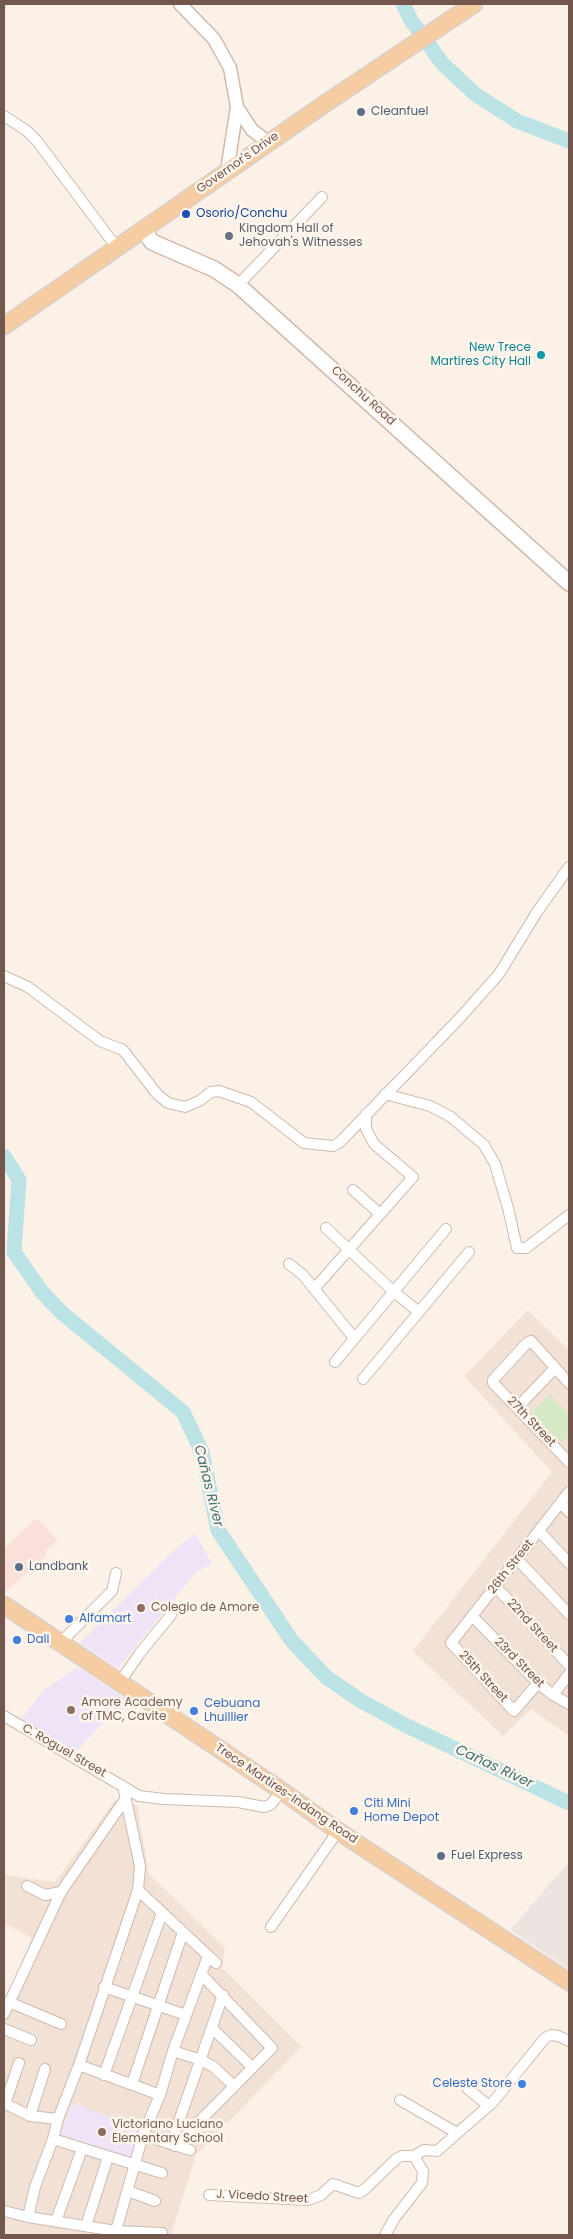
<!DOCTYPE html>
<html>
<head>
<meta charset="utf-8">
<style>
  body { margin:0 }
  #map { position:relative; width:573px; height:2239px; overflow:hidden; background:#fbf1e6; font-family:Poppins,sans-serif }
  canvas { display:block }
  .frame { position:absolute; inset:0; border:5px solid #73564c; pointer-events:none }
</style>
</head>
<body>
<div id="map">
<canvas width="573" height="2239"></canvas>
<div class="frame"></div>
</div>
<script>
const ctx = document.querySelector('canvas').getContext('2d');
ctx.lineJoin = 'round';
function fill(path, color) { ctx.fillStyle = color; ctx.fill(path, 'evenodd'); }
const poly = rows => new Path2D(rows.map(r => 'M' + r).join(''));
function strokePath(path, color, width, dash) { ctx.strokeStyle = color; ctx.lineWidth = width; ctx.lineCap = dash ? 'butt' : 'round'; ctx.setLineDash(dash || []); ctx.stroke(path); }
function write(font, color, halo, rows, align = 'center') {
  ctx.font = font + ' Poppins,sans-serif'; ctx.lineWidth = 5; ctx.setLineDash([]); ctx.textBaseline = 'middle'; ctx.strokeStyle = halo; ctx.fillStyle = color; for (const [text, x, y, turn = 0] of rows) {
    ctx.save(); ctx.translate(x, y); ctx.rotate((+turn || 0) * Math.PI / 180); ctx.textAlign = isNaN(turn) ? turn : align; if (halo) ctx.strokeText(text, 0, 0); ctx.fillText(text, 0, 0); ctx.restore();
  }
}
const residential = poly([
  [528,1310,569,1350,569,1736,531,1709,503,1736,413,1651,552,1472,464,1376],
  [115,1800,137,1805,149,1874,225,1948,222,1968,301,2047,196,2155,171,2235,7,2235,4,2234,4,2006,32,1938,4,1923,4,1875,55,1882]
]);
const commercial = poly([
  [37,1518,58,1541,45,1551,47,1555,5,1592,4,1548]
]);
const industrial = poly([
  [569,1862,569,1969,510,1930]
]);
const education = poly([
  [195,1533,212,1564,195,1573,118,1668,80,1643,171,1553],
  [78,1667,125,1699,75,1753,19,1722,44,1690],
  [72,2103,143,2129,132,2160,60,2135]
]);
const green = poly([
  [549,1394,569,1414,569,1435,562,1443,531,1413]
]);
const river = poly([
  [403,4,411,20,442,63,475,94,517,121,569,141],
  [4,1156,19,1180,14,1252,42,1292,62,1313,183,1412,202,1452,218,1530,292,1641,326,1677,361,1701,405,1725,569,1803]
]);
const minor = poly([
  [4,116,27,131,37,141,117,248],
  [238,285,322,197],
  [4,976,28,987,100,1041,123,1050,157,1094,168,1103,185,1107,199,1101,211,1092,219,1091,251,1102,304,1143,333,1146,339,1143,459,1019,499,974,537,912,569,867],
  [385,1094,430,1106,440,1111,451,1117,484,1145,495,1164,508,1208,517,1248,526,1248,569,1215],
  [353,1190,380,1214],
  [326,1228,394,1292,419,1312],
  [289,1264,303,1275,354,1338],
  [314,1289,413,1177,374,1144,366,1129,366,1114],
  [335,1362,446,1229],
  [363,1379,469,1252],
  [569,1383,531,1341,527,1343,493,1380,493,1383,569,1462],
  [517,1408,555,1368],
  [561,1503,569,1512],
  [539,1531,569,1563],
  [517,1559,569,1614],
  [496,1587,569,1665],
  [472,1616,538,1683,553,1695,569,1704],
  [61,1642,112,1591,116,1573],
  [120,1682,140,1653,171,1615],
  [538,1683,514,1711,451,1643,569,1492],
  [553,1695,569,1674],
  [4,1716,139,1796,164,1799,238,1802,264,1807,270,1805,282,1791],
  [27,1886,45,1895,61,1892],
  [138,1890,216,1963],
  [271,1927,338,1831],
  [104,1987,186,2015],
  [9,2002,61,2024],
  [4,2014,61,1892,126,1798],
  [212,2028,252,2067],
  [4,2029,31,2040],
  [173,2051,201,2060,214,2067,234,2086],
  [79,2065,160,2095],
  [104,2075,162,1913],
  [132,2084,183,1932],
  [468,2089,489,2106],
  [400,2100,457,2133],
  [4,2103,30,2116,58,2119],
  [5,2104,19,2063],
  [30,2116,45,2069],
  [143,2135,190,2150],
  [53,2139,162,2173],
  [171,2144,223,1995],
  [175,2146,272,2048,201,1974],
  [128,2191,155,2201],
  [209,2195,308,2200,321,2195,333,2184,359,2193,365,2189,396,2159,402,2156,414,2156,424,2150,437,2151,493,2102,545,2038,551,2035,558,2036,569,2041],
  [4,2211,28,2217,116,2231,162,2233],
  [28,2217,35,2187,53,2139,58,2119,79,2065,138,1890,140,1866,123,1786],
  [56,2221,82,2149],
  [86,2226,108,2157],
  [116,2231,143,2135,160,2095,173,2051,208,1956],
  [385,2235,394,2219,422,2183,423,2171,414,2156]
]);
const tertiary = poly([
  [180,4,214,39,230,68,237,107,227,171],
  [237,107,252,130,268,142]
]);
const secondary = poly([
  [143,229,152,242,214,269,238,285,569,583]
]);
const primary = poly([
  [4,326,326,103,474,4],
  [4,1605,282,1791,338,1831,569,1982]
]);
const markers = [
  [361,112,5,"#5c6f8a"],
  [186,214,5,"#1a4fb4"],
  [229,236,5,"#6b7280"],
  [541,355,5,"#0f9aa8"],
  [19,1567,5,"#5c6f8a"],
  [141,1608,5,"#8d6e63"],
  [69,1619,5,"#3f7fe0"],
  [17,1640,5,"#3f7fe0"],
  [71,1710,5,"#8d6e63"],
  [194,1711,5,"#3f7fe0"],
  [354,1811,5,"#3f7fe0"],
  [441,1856,5,"#5c6f8a"],
  [522,2084,5,"#3f7fe0"],
  [102,2132,5,"#8d6e63"]
];
const serviceNames = [
  ["Cleanfuel",371,112],
  ["Landbank",29,1567],
  ["Fuel Express",451,1856]
];
const streetNames = [
  ["Governor's Drive",238,163,-35],
  ["Conchu Road",363,396,42],
  ["27th Street",531,1422,46],
  ["26th Street",511,1567,-52],
  ["22nd Street",532,1626,47],
  ["23rd Street",519,1663,45],
  ["25th Street",483,1677,47],
  ["C. Roguel Street",64,1751,30],
  ["Trece Martires-Indang Road",286,1794,34],
  ["J. Vicedo Street",262,2197,3]
];
const transitNames = [
  ["Osorio/Conchu",196,214]
];
const worshipNames = [
  ["Kingdom Hall of",239,229],
  ["Jehovah's Witnesses",239,243]
];
const cultureNames = [
  ["New Trece",531,348],
  ["Martires City Hall",531,362]
];
const educationNames = [
  ["Colegio de Amore",151,1608],
  ["Amore Academy",81,1703],
  ["of TMC, Cavite",81,1717],
  ["Victoriano Luciano",112,2125],
  ["Elementary School",112,2139]
];
const shopNames = [
  ["Alfamart",79,1619],
  ["Dali",27,1640],
  ["Cebuana",204,1704],
  ["Lhuillier",204,1718],
  ["Citi Mini",364,1804],
  ["Home Depot",364,1818],
  ["Celeste Store",512,2084,"right"]
];
const waterNames = [
  ["Cañas River",208,1486,76],
  ["Cañas River",494,1767,25]
];
fill(residential, '#f2e2d5');
fill(commercial, '#fbe0da');
fill(industrial, '#ebe4e0');
fill(education, '#eee3f7');
fill(green, '#d7e8c5');
strokePath(river, '#bbe2e4', 15);
strokePath(minor, '#cebab0', 12);
strokePath(tertiary, '#cebab0', 15);
strokePath(secondary, '#d1b9ad', 18);
strokePath(primary, '#d8d0cd', 19);
strokePath(minor, '#fff', 10);
strokePath(tertiary, '#fff', 12);
strokePath(secondary, '#fff', 15);
strokePath(primary, '#f6cda2', 16);
for (const [x, y, r, color] of markers) { const dot = new Path2D(); dot.arc(x, y, r, 0, 2 * Math.PI); ctx.fillStyle = color; ctx.fill(dot); strokePath(dot, '#fef5ec', 2); }
write('12px', '#4e5e75', '#fef5ec', serviceNames, 'left');
write('12px', '#73564c', '#fef5ec', streetNames);
write('12px', '#164399', '#fef5ec', transitNames, 'left');
write('12px', '#5b616d', '#fef5ec', worshipNames, 'left');
write('12px', '#0d838f', '#fef5ec', cultureNames, 'right');
write('12px', '#785e54', '#fef5ec', educationNames, 'left');
write('12px', '#366cbe', '#fef5ec', shopNames, 'left');
write('italic 14px', '#407578', '#fef5ec', waterNames);
</script>
</body>
</html>
